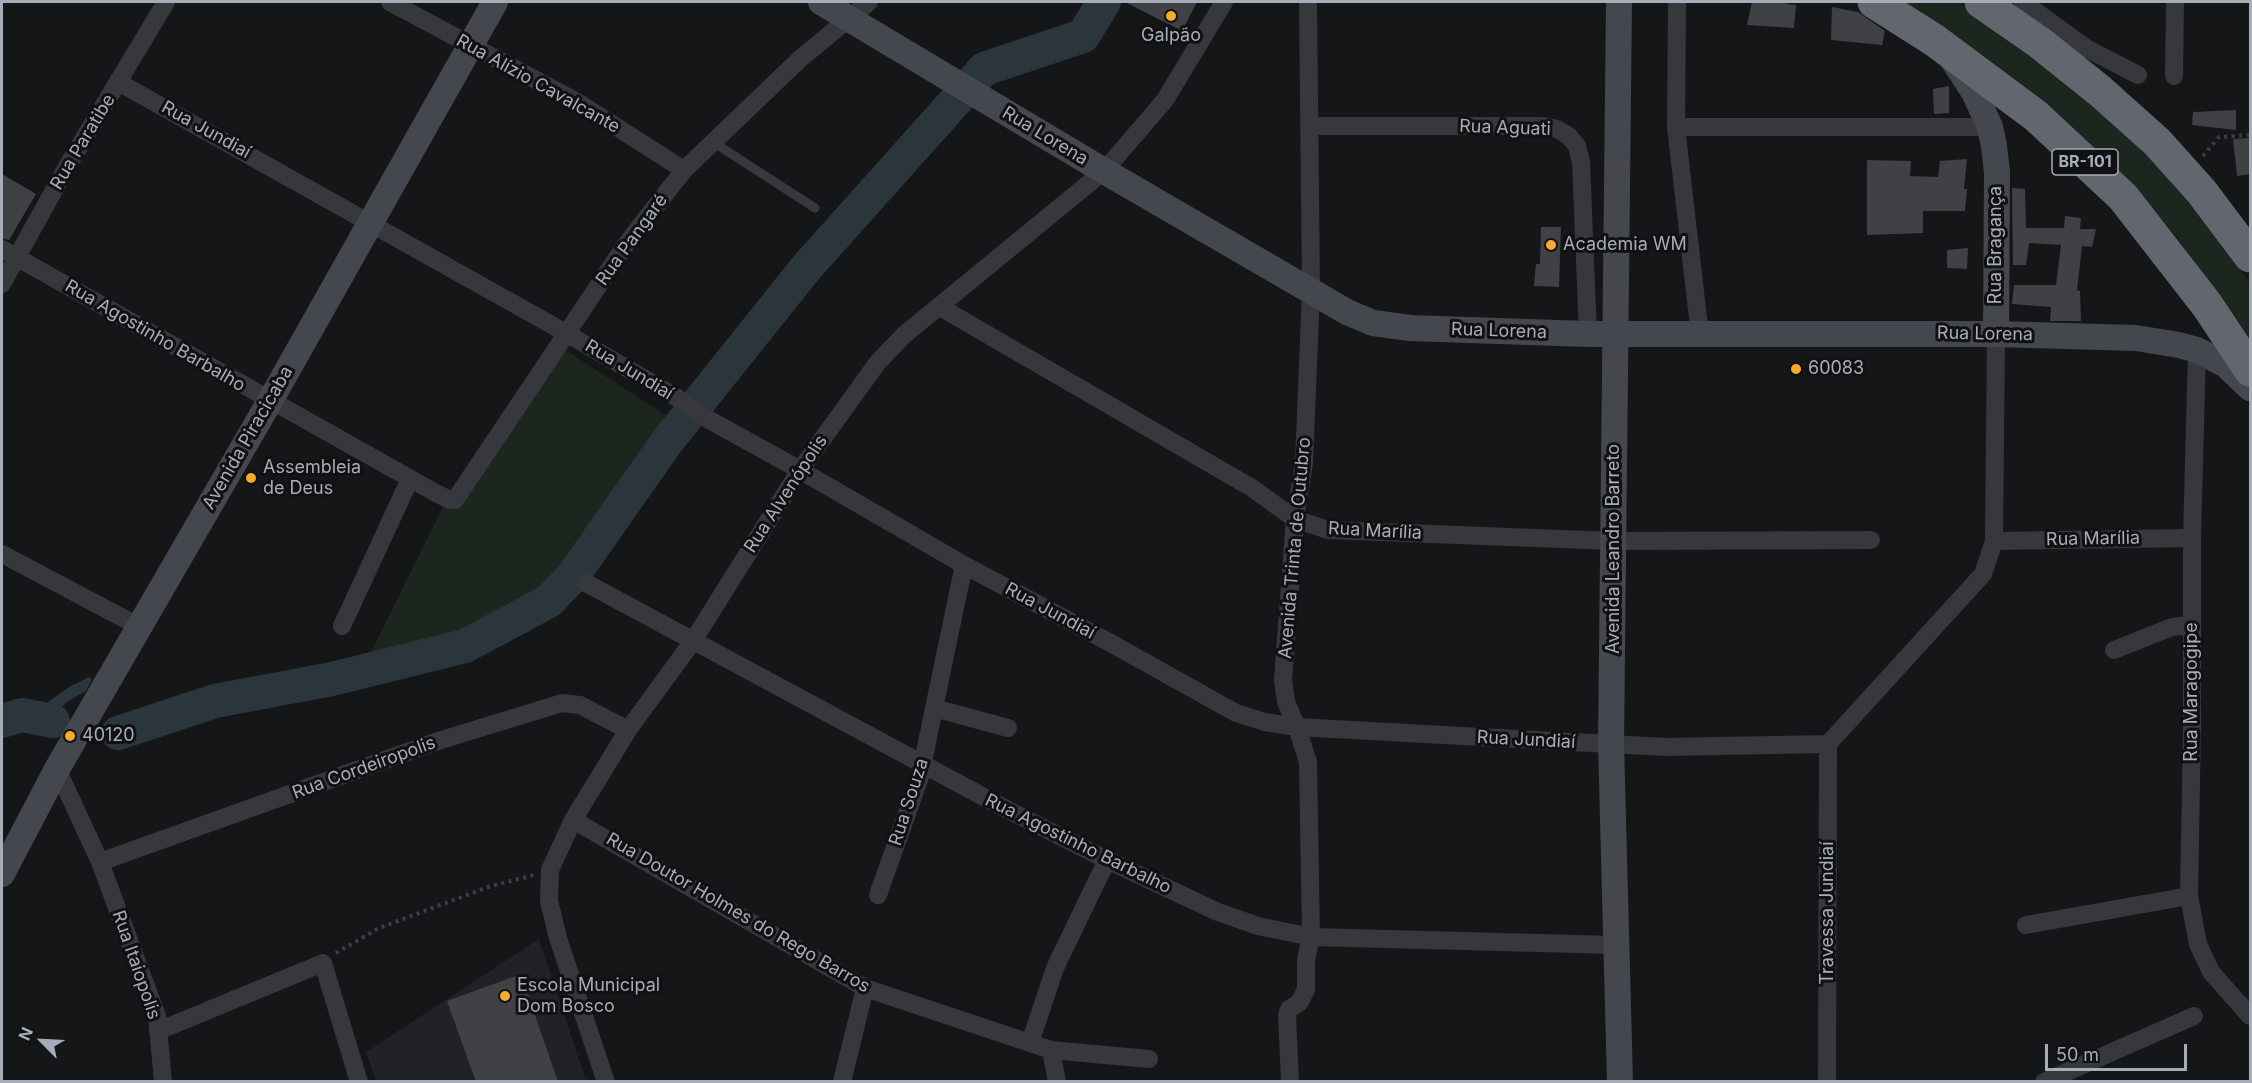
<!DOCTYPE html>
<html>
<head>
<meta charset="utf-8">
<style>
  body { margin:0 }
  #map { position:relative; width:2252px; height:1083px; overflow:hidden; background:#151618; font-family:Inter,sans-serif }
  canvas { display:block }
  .frame { position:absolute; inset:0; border:3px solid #a7adb8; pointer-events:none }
  .north { position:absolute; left:12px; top:1011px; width:60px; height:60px; -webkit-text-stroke:4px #111113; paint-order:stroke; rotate:294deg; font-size:16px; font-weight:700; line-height:24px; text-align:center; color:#a7adb8 }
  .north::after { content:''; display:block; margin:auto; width:21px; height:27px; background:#a7adb8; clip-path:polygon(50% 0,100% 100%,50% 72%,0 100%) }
  .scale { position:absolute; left:2045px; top:1044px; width:142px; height:27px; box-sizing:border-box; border:3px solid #a7adb8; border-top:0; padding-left:8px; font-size:18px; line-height:21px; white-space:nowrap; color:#a7adb8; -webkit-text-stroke:4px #111113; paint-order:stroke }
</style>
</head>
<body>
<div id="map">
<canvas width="2252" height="1083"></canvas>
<div class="frame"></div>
<div class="north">N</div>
<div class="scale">50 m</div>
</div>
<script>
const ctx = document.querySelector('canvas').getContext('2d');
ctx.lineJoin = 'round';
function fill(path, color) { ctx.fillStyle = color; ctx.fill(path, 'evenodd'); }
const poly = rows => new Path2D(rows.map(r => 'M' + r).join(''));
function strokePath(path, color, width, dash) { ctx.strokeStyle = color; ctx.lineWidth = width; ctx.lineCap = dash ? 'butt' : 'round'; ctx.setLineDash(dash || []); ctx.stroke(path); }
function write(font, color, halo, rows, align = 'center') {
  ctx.font = font + ' Inter,sans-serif'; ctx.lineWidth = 6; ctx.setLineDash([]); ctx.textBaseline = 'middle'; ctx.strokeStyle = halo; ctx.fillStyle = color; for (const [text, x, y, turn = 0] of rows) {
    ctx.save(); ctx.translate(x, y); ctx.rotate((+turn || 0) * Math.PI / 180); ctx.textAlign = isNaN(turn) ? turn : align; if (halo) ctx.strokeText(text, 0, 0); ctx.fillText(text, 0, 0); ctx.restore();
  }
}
const built = poly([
  [539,939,586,1081,376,1081,366,1052]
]);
const green = poly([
  [1884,2,1959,2,2037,56,2146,152,2189,203,2250,283,2250,351,2177,237,2103,164],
  [562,348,670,418,572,577,461,630,370,654,446,501]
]);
const water = poly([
  [89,677,92,679,86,691,67,702,43,727,4,715,2,716,2,704,21,711,34,712,69,687]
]);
const river = poly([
  [2,721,22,715,53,721],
  [118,733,215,701,332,679,465,646,549,601,572,577,666,443,806,268,984,69,1083,36,1104,2]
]);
const building = poly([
  [1125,2,1197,2,1182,31],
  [1752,2,1786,2,1787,4,1796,5,1794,28,1747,25],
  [1832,7,1858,12,1885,31,1882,45,1831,40],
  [1949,86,1949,113,1934,114,1933,89],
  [2236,110,2236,130,2192,125,2193,112],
  [2250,138,2250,174,2237,176,2233,139],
  [1967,159,1964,189,1967,189,1965,211,1923,211,1923,233,1867,235,1867,160,1911,161,1910,176,1938,177,1940,161],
  [2,174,36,194,9,240,2,238],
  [2012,188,2025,189,2026,228,2064,228,2065,216,2081,218,2080,229,2096,229,2092,247,2082,246,2077,290,2080,291,2081,321,2050,321,2051,307,2012,304,2014,285,2056,285,2061,245,2029,243,2026,265,2013,265],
  [1541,227,1561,227,1559,287,1534,286,1536,264,1540,264],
  [1968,248,1967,269,1947,268,1947,250],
  [521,974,558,1082,476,1082,447,1001]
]);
const path = poly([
  [2203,156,2219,137,2250,135],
  [336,953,379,928,491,886,534,875]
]);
const lane = poly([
  [713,142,815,208]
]);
const street = poly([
  [390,2,579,103,684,170],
  [1677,2,1676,127,1700,335],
  [2023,2,2086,48,2138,75],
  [2174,76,2175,2],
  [118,82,566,333,676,397,704,417,800,470,964,565,1107,641,1236,713,1265,722,1297,727,1665,747,1828,744,1983,574,1994,541,1996,334],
  [1310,126,1544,126,1557,129,1569,136,1577,146,1581,162,1588,334],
  [1676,127,1990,127],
  [2,249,434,492,450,500,455,500,627,243,684,170,801,58,869,2],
  [2,284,68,165,166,2],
  [940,307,1252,488,1295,519,1328,530,1613,541,1871,540],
  [2197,350,2192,538,2192,726,2189,896,2198,944,2211,972,2250,1016],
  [1994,541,2192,538],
  [2,554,138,626],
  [964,565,934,708,1008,728],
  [586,583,1008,810,1107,860,1218,912,1258,926,1311,937,1615,945],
  [342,626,410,479],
  [2114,650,2172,627,2192,625],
  [57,769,100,862,157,1016,163,1082],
  [573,820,865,988,1051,1050,1149,1059],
  [100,862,438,741,562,703,580,705,628,730],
  [878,895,920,777,934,708],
  [2026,925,2189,896],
  [158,1031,323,963,359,1082],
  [1030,1043,1055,968,1107,860],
  [1051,1050,1057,1082],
  [606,1082,558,938,549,901,550,870,573,820,628,730,693,641,800,470,878,362,904,335,1104,171,1165,100,1224,2],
  [842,1082,865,988],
  [1290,1082,1287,1015,1289,1009,1299,1003,1306,990,1306,960,1311,937,1308,762,1297,727,1286,702,1283,680,1295,519,1304,463,1311,291,1308,2],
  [1827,1082,1828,744],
  [2044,1082,2194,1016]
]);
const secondary = poly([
  [821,2,1104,171,1347,312,1373,323,1410,328,1588,334,1996,334,2136,338,2179,345,2197,350,2226,365,2250,388],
  [1619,2,1611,744,1620,1082],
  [1953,60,1974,92,1990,127,1994,146,1997,172,1996,334],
  [2,874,57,769,270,401,495,2]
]);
const highway = poly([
  [1874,2,1934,40,2036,116,2123,197,2207,305,2250,370],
  [1981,2,2040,43,2100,91,2157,142,2201,191,2250,256]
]);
const markers = [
  [1171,16,6,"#f7aa2e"],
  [1551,245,6,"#f7aa2e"],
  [1796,369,6,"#f7aa2e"],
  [251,478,6,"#f7aa2e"],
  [70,736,6,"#f7aa2e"],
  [505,996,6,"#f7aa2e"]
];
const shields = [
  [2085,162,66]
];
const shieldNames = [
  ["BR-101",2085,162]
];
const poiNames = [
  ["Galpão",1171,36,"center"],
  ["Academia WM",1563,245],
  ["60083",1808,369],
  ["Assembleia",263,468],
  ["de Deus",263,489],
  ["40120",82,736],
  ["Escola Municipal",517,986],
  ["Dom Bosco",517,1007]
];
const streetNames = [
  ["Rua Alízio Cavalcante",538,84,29],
  ["Rua Aguati",1505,128,2],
  ["Rua Jundiaí",206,130,29],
  ["Rua Lorena",1045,136,31],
  ["Rua Paratibe",83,142,-59],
  ["Rua Pangaré",632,240,-54],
  ["Rua Bragança",1996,245,-90],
  ["Rua Lorena",1499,331,2],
  ["Rua Lorena",1985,334,1],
  ["Rua Agostinho Barbalho",155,336,30],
  ["Rua Jundiaí",629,370,31],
  ["Avenida Piracicaba",248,438,-60],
  ["Rua Alvenópolis",786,494,-57],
  ["Rua Marília",1375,531,3],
  ["Rua Marília",2093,539,-1],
  ["Avenida Trinta de Outubro",1295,548,-85],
  ["Avenida Leandro Barreto",1614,549,-90],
  ["Rua Jundiaí",1050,611,28],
  ["Rua Maragogipe",2192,692,-90],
  ["Rua Jundiaí",1526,740,3],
  ["Rua Cordeiropolis",364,768,-20],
  ["Rua Souza",909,802,-72],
  ["Rua Agostinho Barbalho",1078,844,26],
  ["Rua Doutor Holmes do Rego Barros",738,913,30],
  ["Travessa Jundiaí",1828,913,-90],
  ["Rua Itaiopolis",136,965,71]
];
fill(built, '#212225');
fill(green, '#1d261e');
fill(water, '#2b353c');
strokePath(river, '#2b353c', 34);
fill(building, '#3f4145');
strokePath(path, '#3c3f44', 4, [3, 4.5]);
strokePath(lane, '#36383d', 9);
strokePath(street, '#36383d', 18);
strokePath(secondary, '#44474d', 26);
strokePath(highway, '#62666e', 33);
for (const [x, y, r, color] of markers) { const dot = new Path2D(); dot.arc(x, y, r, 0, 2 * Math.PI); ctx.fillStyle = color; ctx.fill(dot); strokePath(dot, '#111113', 2); }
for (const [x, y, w] of shields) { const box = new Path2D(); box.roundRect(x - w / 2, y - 13, w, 26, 4.5); ctx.fillStyle = '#111113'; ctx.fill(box); strokePath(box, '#a7adb8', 1.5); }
write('bold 16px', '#a7adb8', null, shieldNames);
write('18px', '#a7adb8', '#111113', poiNames, 'left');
write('18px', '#a7adb8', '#111113', streetNames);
</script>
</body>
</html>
